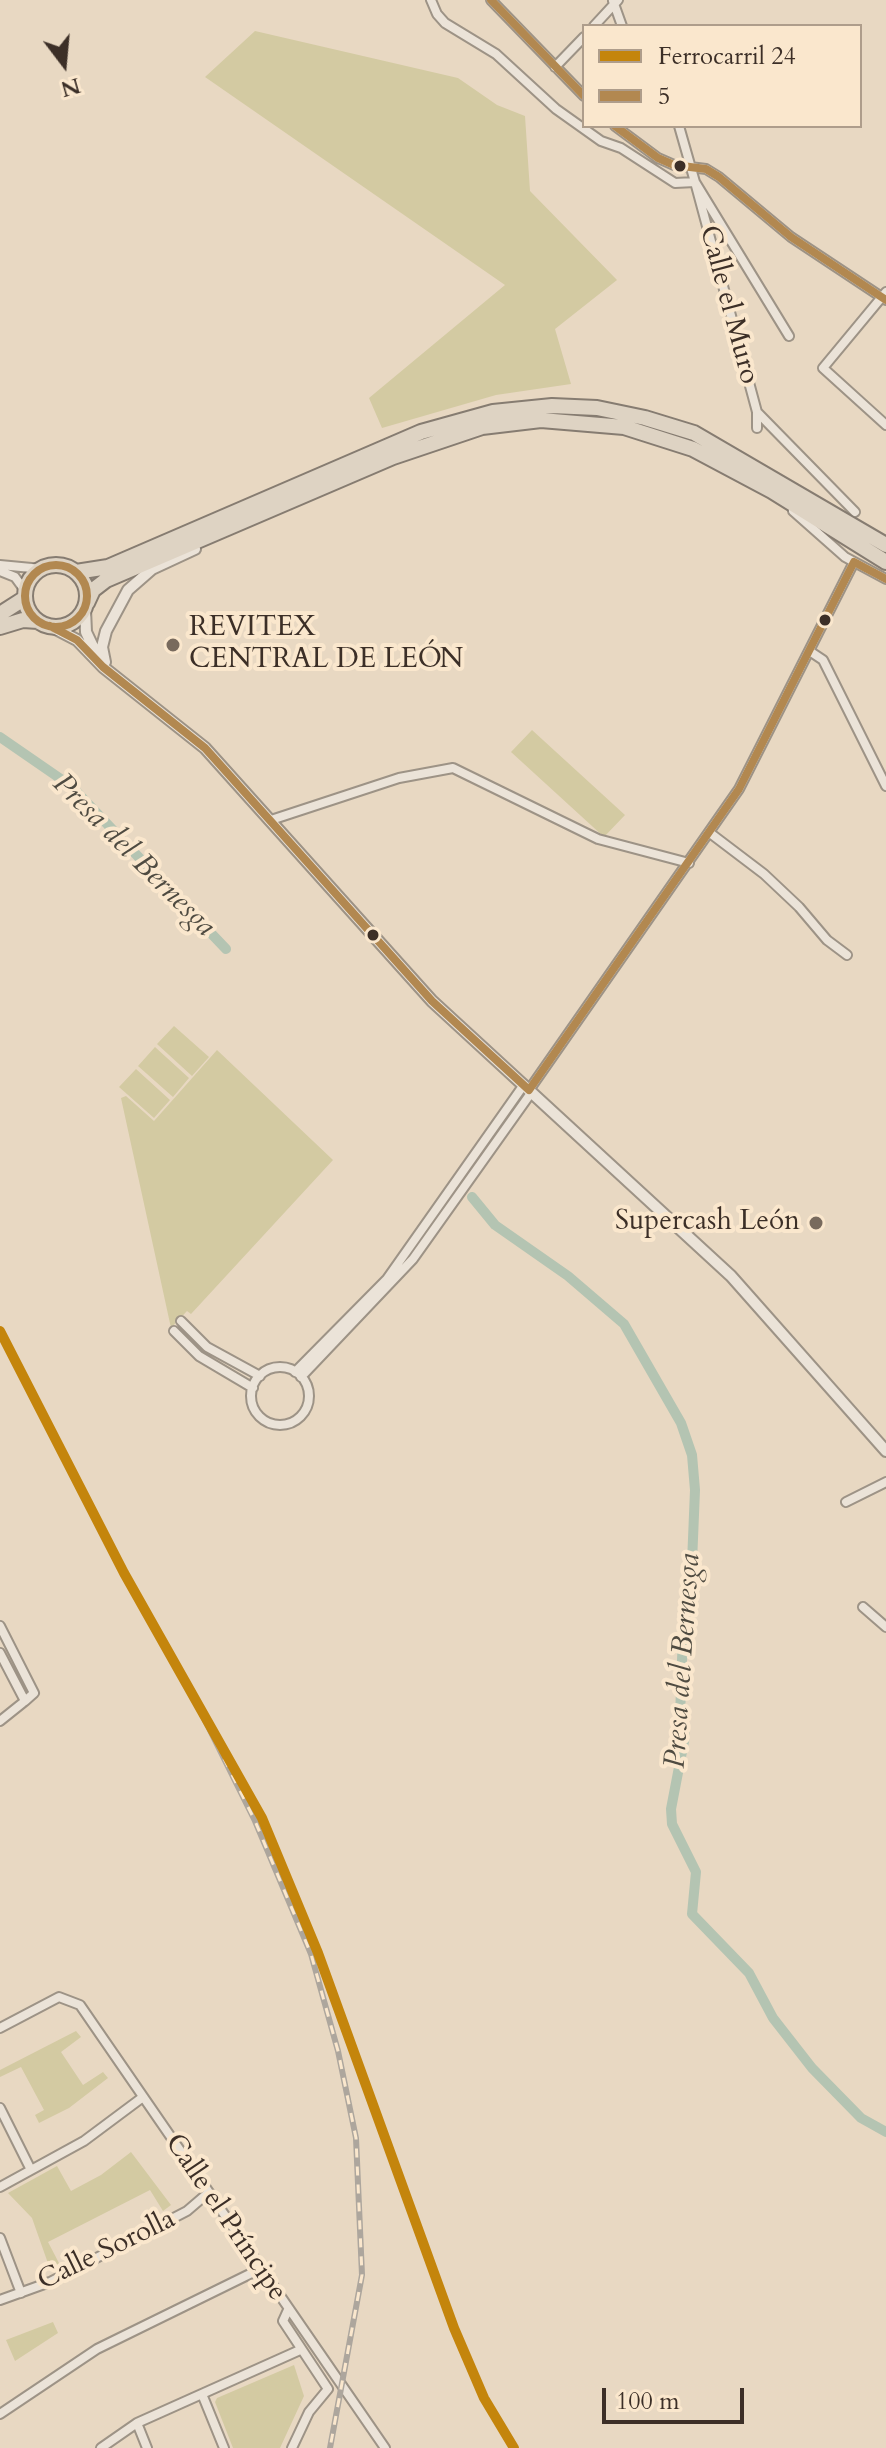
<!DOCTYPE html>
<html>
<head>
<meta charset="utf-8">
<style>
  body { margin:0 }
  #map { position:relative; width:886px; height:2448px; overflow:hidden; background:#e8d8c2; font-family:Cardo,serif }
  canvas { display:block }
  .legend { position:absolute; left:582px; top:24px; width:280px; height:104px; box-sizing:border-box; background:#fae7cd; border:2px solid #ae9d8b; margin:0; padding:10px 14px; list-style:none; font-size:24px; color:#3c2f27 }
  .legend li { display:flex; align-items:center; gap:16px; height:40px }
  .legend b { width:40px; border:2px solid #ae9d8b }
  .north { position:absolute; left:24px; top:24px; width:80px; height:80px; -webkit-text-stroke:6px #fae7cd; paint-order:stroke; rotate:164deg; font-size:22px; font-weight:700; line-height:32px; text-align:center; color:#3c2f27 }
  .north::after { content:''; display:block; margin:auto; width:28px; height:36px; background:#3c2f27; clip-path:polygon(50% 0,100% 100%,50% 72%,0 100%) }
  .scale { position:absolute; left:602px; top:2388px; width:142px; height:36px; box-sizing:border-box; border:4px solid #3c2f27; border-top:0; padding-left:10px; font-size:24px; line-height:28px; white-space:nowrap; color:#3c2f27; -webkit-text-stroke:6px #fae7cd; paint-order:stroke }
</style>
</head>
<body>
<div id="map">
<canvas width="886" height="2448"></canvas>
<ul class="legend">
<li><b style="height:10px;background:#c4850c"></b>Ferrocarril 24</li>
<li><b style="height:10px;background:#b28850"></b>5</li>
</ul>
<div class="north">N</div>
<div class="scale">100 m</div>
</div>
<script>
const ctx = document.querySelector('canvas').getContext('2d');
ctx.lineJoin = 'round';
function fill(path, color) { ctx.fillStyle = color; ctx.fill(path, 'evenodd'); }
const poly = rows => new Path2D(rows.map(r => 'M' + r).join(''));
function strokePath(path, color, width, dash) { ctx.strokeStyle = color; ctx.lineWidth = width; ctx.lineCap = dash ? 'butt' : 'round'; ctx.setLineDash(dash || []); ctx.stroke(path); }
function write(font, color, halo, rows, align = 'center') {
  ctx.font = font + ' Cardo,serif'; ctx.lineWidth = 8; ctx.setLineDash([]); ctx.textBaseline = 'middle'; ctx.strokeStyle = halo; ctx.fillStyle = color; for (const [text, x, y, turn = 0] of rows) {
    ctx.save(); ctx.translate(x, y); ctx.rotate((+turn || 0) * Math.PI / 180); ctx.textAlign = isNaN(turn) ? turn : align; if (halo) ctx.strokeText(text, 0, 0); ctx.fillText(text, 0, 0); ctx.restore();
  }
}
const green = poly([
  [255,31,458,78,497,105,525,116,530,191,617,280,555,329,571,384,496,395,382,428,369,398,505,285,205,77],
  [532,730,625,815,604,837,511,752],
  [174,1026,209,1057,192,1076,157,1044],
  [155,1047,189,1078,173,1097,138,1066],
  [217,1050,333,1160,191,1314,187,1311,171,1328,121,1098,126,1096,154,1121],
  [136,1069,170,1100,154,1118,119,1087],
  [76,2031,81,2037,61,2052,83,2085,103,2072,108,2078,69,2108,39,2123,35,2115,44,2110,21,2067,0,2077,0,2070],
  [131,2152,171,2205,163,2211,150,2190,48,2242,60,2265,50,2269,32,2218,8,2193,57,2166,71,2191,101,2175],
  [53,2322,58,2333,15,2361,6,2340],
  [294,2365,304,2396,280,2448,233,2448,215,2402,217,2398]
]);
const canal = poly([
  [0,737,71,786,226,949],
  [472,1197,495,1225,568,1276,624,1324,681,1423,692,1455,695,1490,691,1587,683,1633,680,1717,685,1736,671,1809,672,1824,696,1872,692,1914,749,1973,773,2018,812,2068,861,2118,886,2132]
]);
const minor = poly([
  [431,0,437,14,445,23,496,54,556,109,601,141,621,148,675,183,695,182,757,412,757,428],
  [491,0,584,96],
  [613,1,622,26],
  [594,26,618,0],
  [555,67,584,37],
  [615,126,658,158,674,165,706,169,719,177,791,237,886,300],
  [679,126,695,182,789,336],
  [886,292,823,368,886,425],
  [758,413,855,512],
  [793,511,845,557,886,579],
  [0,565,42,569],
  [0,571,15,577,26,592],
  [811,652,823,660,886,786],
  [271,820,399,778,453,768,598,839,689,863],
  [710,833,764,874,799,907,827,940,847,955],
  [529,1090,739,789,854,562],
  [181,1321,207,1347,260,1376],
  [174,1331,199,1356,253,1388],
  '251 1396a29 29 0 1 1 58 0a29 29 0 1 1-58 0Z',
  [295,1372,387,1279,523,1086],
  [301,1377,413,1259,531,1093],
  [846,1502,886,1482],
  [863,1607,886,1627],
  [0,1626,34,1693,25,1701,0,1653],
  [0,1721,25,1701],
  [0,2028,59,1997,80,2005,385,2448],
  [0,2108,31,2170],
  [0,2187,84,2141,143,2097],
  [0,2238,21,2293],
  [0,2300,50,2282,187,2211,208,2193],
  [288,2310,283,2321,328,2389,309,2412,292,2448],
  [202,2394,224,2448],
  [0,2414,97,2349,260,2269],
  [137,2423,147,2448],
  [101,2448,137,2423,300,2350]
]);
const tertiary = poly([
  [85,609,86,632,96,653],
  [50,626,77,640,103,667,205,748,432,1001,731,1276,886,1451],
  [105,662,102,647,106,631,128,590,152,569,195,549]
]);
const trunk = poly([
  '25 596a31 31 0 1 1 62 0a31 31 0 1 1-62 0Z',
  [76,572,108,567,421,432,493,412,552,406,597,408,645,418,694,433,886,545],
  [87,603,93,590,106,580,393,457,482,427,541,420,624,427,693,449,772,491,886,562],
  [0,614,25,598],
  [0,627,23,620,38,621]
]);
const rail = poly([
  [184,1678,255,1821,311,1954,338,2051,356,2138,362,2275,330,2448]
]);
const bus1 = poly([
  [491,0,584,96],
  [615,126,658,158,674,165,706,169,719,177,791,237,886,300],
  '25 596a31 31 0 1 1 62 0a31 31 0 1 1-62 0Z',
  [50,626,77,640,103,667,205,748,432,1001,529,1090,739,789,854,562,886,579]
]);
const rail1 = poly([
  [0,1331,124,1573,262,1818,318,1953,454,2328,484,2398,514,2448]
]);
const markers = [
  [680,166,7,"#3c2f27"],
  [825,620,7,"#3c2f27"],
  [173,645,8,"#786a5d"],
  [373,935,7,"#3c2f27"],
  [816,1223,8,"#786a5d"]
];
const streetNames = [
  ["Calle el Muro",728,305,75],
  ["Calle el Príncipe",225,2218,56],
  ["Calle Sorolla",107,2251,-26]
];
const poiNames = [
  ["REVITEX",189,629],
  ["CENTRAL DE LEÓN",189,661],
  ["Supercash León",800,1223,"right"]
];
const waterNames = [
  ["Presa del Bernesga",133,856,45],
  ["Presa del Bernesga",684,1661,-86]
];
fill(green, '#d3caa2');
strokePath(canal, '#b4c4b2', 10);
strokePath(minor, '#9d9386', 12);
strokePath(tertiary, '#9d9386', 14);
strokePath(trunk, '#867c71', 18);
strokePath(minor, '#ebe3d8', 8);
strokePath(tertiary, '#ebe3d8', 10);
strokePath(trunk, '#ded3c3', 14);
strokePath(rail, '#ada69d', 6);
strokePath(rail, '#fae7cd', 3, [9]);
strokePath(bus1, '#b28850', 8);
strokePath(rail1, '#c4850c', 10);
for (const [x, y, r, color] of markers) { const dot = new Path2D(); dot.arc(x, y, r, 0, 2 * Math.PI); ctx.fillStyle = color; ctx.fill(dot); strokePath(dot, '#fae7cd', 3); }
write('28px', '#3c2f27', '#fae7cd', streetNames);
write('28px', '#3c2f27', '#fae7cd', poiNames, 'left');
write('italic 30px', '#4f4b41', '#fae7cd', waterNames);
</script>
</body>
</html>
